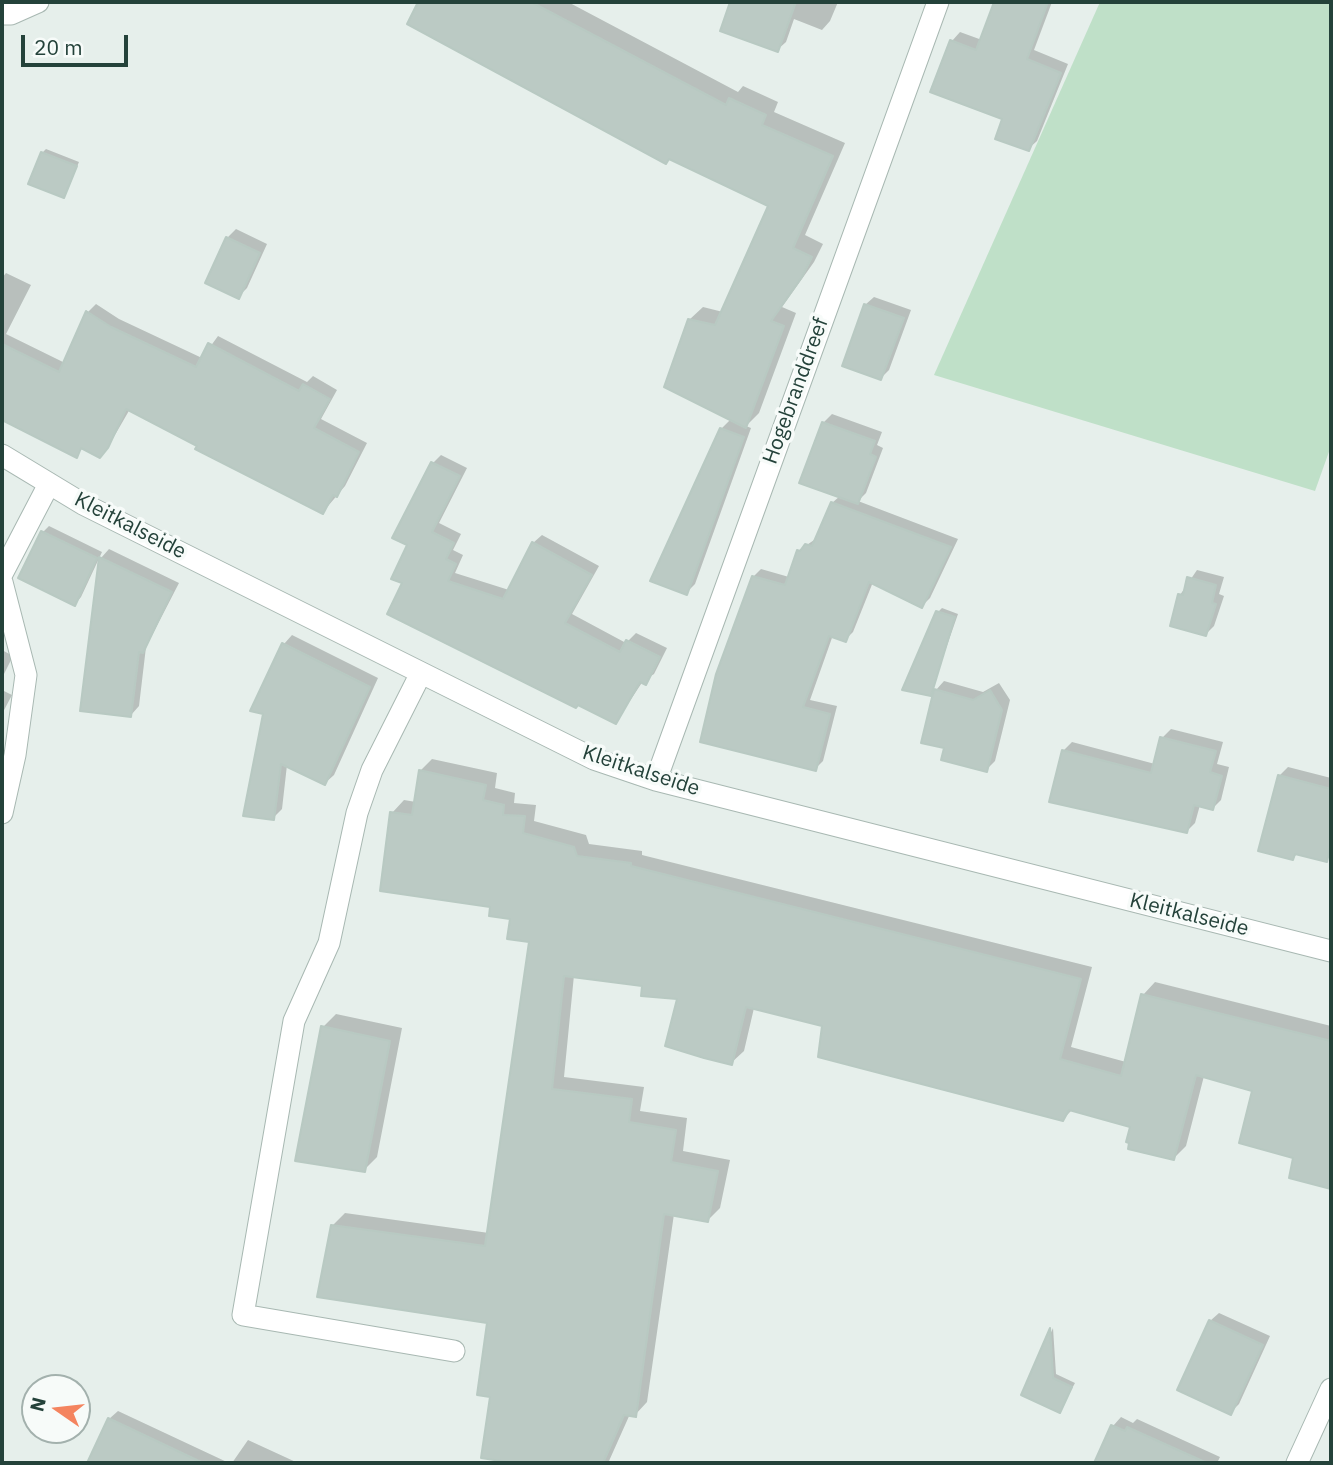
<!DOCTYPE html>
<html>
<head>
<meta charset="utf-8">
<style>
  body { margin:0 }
  #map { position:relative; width:1333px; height:1465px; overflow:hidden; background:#e6efeb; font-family:"IBM Plex Sans",sans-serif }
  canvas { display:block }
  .frame { position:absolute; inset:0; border:4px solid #24423a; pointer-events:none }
  .north { position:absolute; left:21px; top:1374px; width:70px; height:70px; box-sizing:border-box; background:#f7fbf9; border:2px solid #a3b1ad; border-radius:50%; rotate:284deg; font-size:19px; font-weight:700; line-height:28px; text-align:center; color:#24423a }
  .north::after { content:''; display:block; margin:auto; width:24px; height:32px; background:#f4845f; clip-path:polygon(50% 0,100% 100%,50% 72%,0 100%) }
  .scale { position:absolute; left:21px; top:35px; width:107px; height:32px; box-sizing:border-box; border:4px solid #24423a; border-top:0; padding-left:9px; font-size:21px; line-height:24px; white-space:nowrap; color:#24423a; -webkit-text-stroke:5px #f7fbf9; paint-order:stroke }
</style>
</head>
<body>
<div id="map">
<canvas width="1333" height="1465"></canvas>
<div class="frame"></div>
<div class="north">N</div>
<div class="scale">20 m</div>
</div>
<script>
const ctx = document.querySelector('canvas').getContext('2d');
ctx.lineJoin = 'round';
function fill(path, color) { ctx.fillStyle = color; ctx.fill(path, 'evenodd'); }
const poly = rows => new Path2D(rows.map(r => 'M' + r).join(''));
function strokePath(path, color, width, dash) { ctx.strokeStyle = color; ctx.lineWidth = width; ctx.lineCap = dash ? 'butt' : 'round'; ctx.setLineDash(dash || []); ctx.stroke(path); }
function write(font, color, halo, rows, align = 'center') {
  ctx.font = font + ' "IBM Plex Sans",sans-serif'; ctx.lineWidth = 7; ctx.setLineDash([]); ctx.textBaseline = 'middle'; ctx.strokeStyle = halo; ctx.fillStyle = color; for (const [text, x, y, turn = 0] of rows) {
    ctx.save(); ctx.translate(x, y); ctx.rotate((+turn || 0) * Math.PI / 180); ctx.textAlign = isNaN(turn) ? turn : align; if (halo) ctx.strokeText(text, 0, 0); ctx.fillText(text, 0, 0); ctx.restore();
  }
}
const green = poly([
  [1100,2,1331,2,1331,446,1315,491,934,375]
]);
const shadow = poly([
  [420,2,568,2,738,92,743,86,778,102,774,112,845,143,805,235,823,244,814,262,782,307,796,313,759,413,746,426,751,428,695,584,686,593,721,429,731,419,689,320,703,307,723,312,770,205,409,23],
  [733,2,838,2,830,21,822,30,794,19,786,42,777,50,722,30],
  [996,2,1052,2,1034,50,1068,64,1037,141,1028,149,952,41,960,32,982,40],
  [46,149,79,162,64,196,42,153],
  [236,229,267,244,247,288,238,297,227,238],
  [6,273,31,285,6,334,65,363,88,312,96,304,119,319,202,358,218,336,307,382,313,376,337,390,321,419,367,443,345,486,323,512,130,409,108,447,84,447,76,455,2,418,2,278],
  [874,297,911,310,889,370,881,378,865,305],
  [832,414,882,432,877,445,883,448,866,493,858,501,958,539,930,598,922,606,873,582,853,632,845,640,833,635,810,700,837,706,823,761,815,769,753,577,761,569,789,577,798,551,817,538,832,503,840,496,823,423],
  [441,455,467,468,439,523,461,534,453,550,463,555,455,573,509,590,533,543,542,535,599,566,572,614,626,643,636,633,667,648,654,674,643,681,616,722,404,582,410,545,433,463],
  [49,526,102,552,81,597,75,604,43,532],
  [109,549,179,583,146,647,139,706,131,715,82,709,101,558],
  [1197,570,1224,577,1219,594,1224,596,1214,626,1206,634,1180,595],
  [942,608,958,614,930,694,938,612],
  [292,635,378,678,334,775,325,783,287,765,282,809,273,818,284,644],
  [2,650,13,656,2,678],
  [944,681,983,692,999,683,1010,700,995,761,986,770,946,747,936,690],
  [2,690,12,695,2,714],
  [1171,729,1223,742,1217,764,1229,767,1221,800,1213,808,1200,805,1195,823,1187,831,1063,751,1072,742,1155,764,1162,738],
  [432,759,497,773,495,788,515,793,514,803,536,805,534,821,586,835,589,844,642,851,642,855,1092,967,1071,1047,1126,1062,1143,995,1155,982,1331,1026,1331,1056,1322,1092,1331,1094,1331,1187,1291,1177,1296,1157,1254,1090,1204,1076,1186,1146,1174,1158,1132,1125,1072,1110,1063,1119,824,1025,754,1008,744,1051,731,1063,679,998,643,984,574,975,564,1077,644,1087,640,1111,687,1118,683,1151,730,1160,720,1208,708,1220,674,1214,647,1402,635,1415,630,1414,609,1461,527,1463,483,1457,492,1396,489,1322,333,1225,345,1213,489,1233,531,941,512,917,492,905,392,813,404,800,416,802,420,771],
  [1288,767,1331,778,1331,855,1326,860,1298,853,1293,858,1279,776],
  [336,1014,402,1028,377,1157,364,1170,323,1027],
  [1219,1313,1270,1336,1239,1404,1231,1412,1210,1321],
  [1053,1328,1056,1374,1075,1383,1060,1411,1023,1394],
  [118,1411,229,1463,88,1463,109,1419],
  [1121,1417,1133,1423,1137,1419,1220,1457,1217,1463,1109,1463,1098,1457,1113,1426],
  [248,1440,298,1463,232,1463]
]);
const building = poly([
  [418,2,531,2,726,105,729,98,766,115,762,125,833,156,793,248,812,257,802,277,771,321,784,326,746,428,664,387,688,319,715,325,768,206,669,159,666,164,407,24,418,2],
  [730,2,796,2,778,52,720,31,730,2],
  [994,2,1048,2,1027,59,1061,73,1029,151,995,139,1002,119,930,92,950,40,976,50,994,2],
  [41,152,77,166,64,198,28,184,41,152],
  [226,237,260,253,239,299,205,283,226,237],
  [864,304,904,318,881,380,842,366,864,304],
  [86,311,111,327,196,367,208,343,299,391,303,384,330,399,314,428,359,452,337,497,333,495,323,514,195,449,197,446,126,409,108,448,100,458,81,448,77,458,2,420,2,344,59,372,86,311],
  [822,422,875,441,870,454,876,457,858,504,799,483,822,422],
  [720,428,744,437,687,595,650,581,720,428],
  [431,462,460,476,432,532,454,543,446,559,456,564,448,581,503,599,532,542,592,575,565,623,620,652,626,640,660,657,646,685,640,682,616,724,578,705,576,708,387,614,402,583,391,579,407,545,392,538,431,462],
  [831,502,951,547,922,608,869,582,846,642,829,636,803,707,830,714,816,771,700,742,716,674,752,576,785,585,797,550,800,551,805,544,812,546,831,502],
  [41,531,97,558,75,606,18,578,41,531],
  [99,557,172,592,143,653,139,652,131,717,80,711,99,557],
  [1187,577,1216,585,1212,603,1216,604,1206,636,1170,626,1178,594,1183,595,1187,577],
  [936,611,955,617,931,696,902,690,936,611],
  [282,643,370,687,325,785,281,764,274,820,243,816,263,714,250,711,282,643],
  [934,689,973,700,990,690,1002,710,987,772,941,760,944,748,921,743,934,689],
  [1160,737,1216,751,1210,772,1222,776,1213,810,1194,805,1187,833,1049,802,1062,750,1151,773,1160,737],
  [419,770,486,785,483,800,504,805,503,815,525,816,523,833,574,847,577,856,631,863,631,866,1081,979,1060,1059,1121,1076,1141,994,1331,1041,1331,1189,1289,1178,1293,1158,1239,1143,1252,1091,1196,1075,1174,1160,1128,1149,1129,1143,1126,1142,1130,1127,1069,1110,1063,1121,818,1057,822,1026,746,1007,732,1065,704,1058,665,1046,677,999,641,996,642,986,564,976,552,1089,632,1099,629,1122,676,1130,671,1162,718,1171,708,1222,664,1214,636,1417,624,1415,603,1463,514,1463,481,1458,490,1397,477,1395,487,1323,317,1297,331,1225,485,1246,529,942,507,939,510,919,489,916,490,907,380,891,390,812,412,815,419,770],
  [1278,775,1331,789,1331,843,1327,862,1295,854,1293,860,1258,851,1278,775],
  [321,1026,390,1041,365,1172,295,1161,321,1026],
  [1209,1320,1263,1345,1231,1415,1177,1390,1209,1320],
  [1050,1328,1053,1378,1072,1387,1060,1413,1021,1395,1050,1328],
  [108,1418,203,1463,87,1463,108,1418],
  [1111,1425,1125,1431,1127,1427,1207,1463,1094,1463,1111,1425]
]);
const lane = poly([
  [2,14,11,14,38,2],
  [2,574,49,484],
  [2,582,26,675,15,755,2,813]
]);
const street = poly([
  [2,455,83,504,594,759,656,780,1331,951],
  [421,673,372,770,357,813,329,943,294,1021,243,1315,454,1351],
  [656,780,938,2],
  [1297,1463,1331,1389]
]);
const streetNames = [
  ["Hogebranddreef",796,391,-70],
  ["Kleitkalseide",130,526,27],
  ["Kleitkalseide",641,771,18],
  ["Kleitkalseide",1189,915,14]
];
fill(green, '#bfe0c8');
fill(shadow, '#0003');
fill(building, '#bbcac4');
strokePath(building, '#b8c9c2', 2);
strokePath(lane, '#a8b8b2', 23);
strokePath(street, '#a8b8b2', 23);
strokePath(lane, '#fff', 21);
strokePath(street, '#fff', 21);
write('21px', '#24423a', '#f7fbf9', streetNames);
</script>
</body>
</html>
